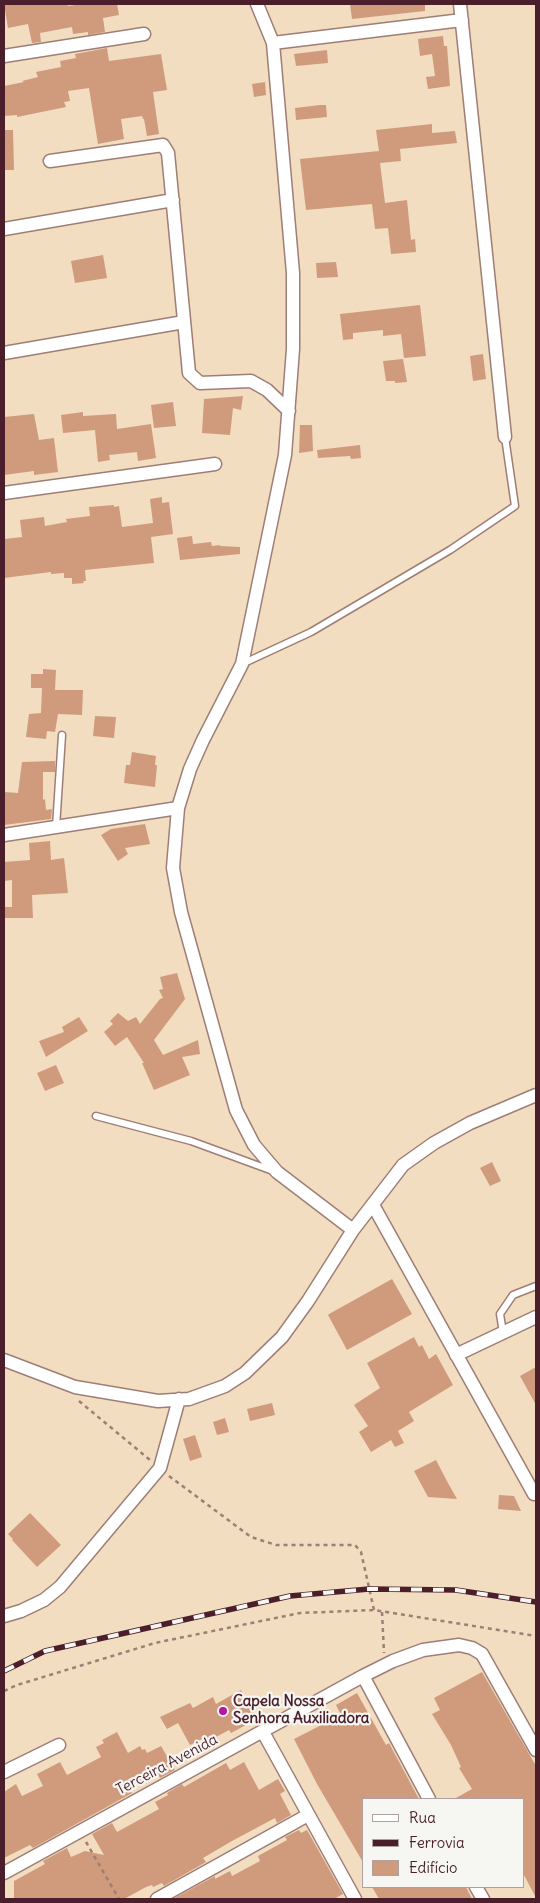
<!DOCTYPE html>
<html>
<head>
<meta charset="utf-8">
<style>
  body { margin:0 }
  #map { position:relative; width:540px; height:1903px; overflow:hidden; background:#f2ddc0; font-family:Delius,sans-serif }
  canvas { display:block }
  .frame { position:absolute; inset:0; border:5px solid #4a1f2b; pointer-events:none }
  .legend { position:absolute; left:362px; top:1798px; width:162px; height:90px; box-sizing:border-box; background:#f6f6f2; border:1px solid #b1a0a2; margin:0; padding:6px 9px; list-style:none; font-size:15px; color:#4a1f2b }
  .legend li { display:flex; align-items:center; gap:10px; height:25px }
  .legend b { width:25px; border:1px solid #b1a0a2 }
</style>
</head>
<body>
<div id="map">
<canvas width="540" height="1903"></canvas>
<div class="frame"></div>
<ul class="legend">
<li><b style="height:6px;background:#fff"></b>Rua</li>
<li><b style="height:6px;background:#4a1f2b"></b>Ferrovia</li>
<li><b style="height:14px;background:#d09a7d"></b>Edifício</li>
</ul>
</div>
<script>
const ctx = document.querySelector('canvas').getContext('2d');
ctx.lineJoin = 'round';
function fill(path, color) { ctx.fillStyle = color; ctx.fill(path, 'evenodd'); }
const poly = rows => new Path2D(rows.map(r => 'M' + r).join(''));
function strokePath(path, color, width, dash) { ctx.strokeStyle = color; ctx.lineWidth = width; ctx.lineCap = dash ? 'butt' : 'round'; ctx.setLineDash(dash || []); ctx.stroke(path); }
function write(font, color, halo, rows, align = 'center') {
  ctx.font = font + ' Delius,sans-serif'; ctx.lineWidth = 4.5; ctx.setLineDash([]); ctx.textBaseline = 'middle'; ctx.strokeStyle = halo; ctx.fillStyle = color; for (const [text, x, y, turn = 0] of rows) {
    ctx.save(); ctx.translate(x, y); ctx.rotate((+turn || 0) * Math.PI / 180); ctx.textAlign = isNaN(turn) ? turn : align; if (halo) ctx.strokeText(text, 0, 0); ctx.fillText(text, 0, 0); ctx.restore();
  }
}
const building = poly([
  [4,4,68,4,68,6,83,4,117,4,119,15,103,18,105,32,88,35,88,32,73,34,72,27,40,33,41,42,32,43,28,24,8,28],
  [350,4,425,4,425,11,352,19],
  [443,36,444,46,447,46,450,86,428,89,426,77,435,76,432,54,420,56,418,39],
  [107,48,109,61,161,54,167,90,153,92,159,134,147,136,144,119,143,119,142,116,121,119,124,139,98,144,89,88,68,91,70,101,64,102,66,107,17,117,17,115,4,116,4,86,24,82,22,81,38,77,36,72,61,67,60,61,76,58,75,54],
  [327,50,328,63,296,66,294,54],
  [265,82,266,95,254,97,252,84],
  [320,105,326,105,327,117,296,120,295,108],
  [432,124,432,133,455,131,457,143,400,149,401,161,380,163,385,203,407,200,411,240,415,239,416,252,391,254,388,228,375,229,372,204,306,210,300,159,379,151,376,130],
  [4,130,13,130,14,170,4,170],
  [103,255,107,278,75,283,71,261],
  [336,262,338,277,317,278,316,263],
  [420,305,426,356,404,358,401,334,383,336,383,330,353,333,353,339,343,340,340,314],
  [483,354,486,379,473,381,470,356],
  [403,359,407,382,395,383,395,381,386,381,383,361],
  [243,396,241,410,233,408,230,435,202,433,204,399],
  [173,402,176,426,154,428,151,405],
  [83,412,83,416,116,414,117,429,151,424,156,458,138,461,137,452,109,455,110,460,98,462,95,430,63,433,61,415],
  [34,414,39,440,54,438,58,472,34,475,34,471,4,475,4,417],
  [300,425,312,425,313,451,299,453],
  [360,445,361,458,351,459,350,456,318,458,317,450],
  [162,497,162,503,169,502,173,534,151,537,154,563,85,570,86,581,83,581,84,583,72,584,72,578,64,578,64,573,51,574,51,572,4,578,4,541,5,539,22,537,20,520,44,517,45,526,67,522,66,519,90,516,89,507,114,505,114,507,119,506,122,527,153,523,150,499],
  [192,536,193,544,211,542,212,546,220,545,220,546,240,547,240,554,180,560,177,538],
  [43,669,56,670,55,690,83,690,82,715,58,714,55,732,47,731,46,739,26,737,29,714,41,713,42,688,31,688,31,674,43,674],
  [95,716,116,717,114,738,93,736],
  [132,752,156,756,155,765,157,765,155,787,124,783,126,765,130,765],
  [55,761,55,772,43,772,43,800,45,799,46,810,52,809,51,819,4,825,4,792,18,793,22,762],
  [145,824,150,844,125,848,128,854,118,861,101,835,111,829],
  [50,841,51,860,64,858,68,893,32,895,33,918,4,918,4,907,12,907,12,880,4,881,4,862,30,860,29,843],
  [177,973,185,999,154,1040,163,1055,198,1040,200,1054,182,1057,190,1075,154,1090,142,1063,144,1063,127,1037,115,1046,104,1032,113,1024,110,1021,118,1013,128,1021,136,1017,140,1024,160,999,163,998,159,990,163,989,160,977],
  [79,1017,88,1031,46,1057,39,1041,64,1032,62,1027],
  [56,1065,64,1083,45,1091,37,1073],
  [492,1162,501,1181,490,1186,480,1168],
  [392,1279,412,1314,347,1350,328,1315,329,1314],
  [414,1337,419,1347,422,1345,429,1359,436,1354,453,1385,409,1412,414,1421,398,1431,404,1443,395,1447,391,1440,371,1452,359,1432,368,1426,354,1405,380,1388,367,1363],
  [536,1367,536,1405,520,1376],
  [272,1403,275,1415,250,1421,247,1409],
  [225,1418,229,1432,217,1435,213,1422],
  [195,1435,202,1457,190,1461,183,1439],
  [436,1460,448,1483,457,1499,428,1497,414,1471],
  [499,1495,514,1496,521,1511,498,1509],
  [30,1513,61,1545,37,1567,12,1540,13,1539,8,1534],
  [482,1672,536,1766,536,1898,524,1875,524,1799,454,1799,472,1789,459,1768,461,1767,451,1745,432,1714,440,1710,434,1698],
  [241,1690,245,1698,250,1696,255,1706,250,1708,257,1719,231,1733,229,1730,205,1743,202,1739,190,1745,178,1723,167,1729,160,1717,190,1703,193,1708,213,1697,216,1704],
  [357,1693,386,1745,389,1743,419,1799,364,1799,364,1864,317,1784,294,1739,341,1715,336,1705],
  [117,1732,128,1753,140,1746,142,1750,145,1749,147,1753,161,1746,175,1770,160,1778,158,1773,129,1789,132,1793,33,1848,30,1845,4,1858,4,1792,16,1784,22,1796,43,1786,37,1774,60,1762,67,1775,101,1757,96,1747,104,1743,102,1740],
  [244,1762,259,1790,278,1779,285,1791,280,1794,291,1815,277,1823,275,1818,232,1841,203,1858,206,1862,164,1886,162,1883,153,1887,152,1885,146,1887,124,1899,14,1899,14,1881,45,1864,43,1861,67,1848,71,1857,85,1851,104,1855,92,1834,112,1823,117,1832,159,1809,155,1802,168,1795,167,1793,182,1784,184,1787,226,1763,230,1770],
  [299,1830,301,1833,307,1830,343,1894,334,1899,173,1899,215,1876,215,1879,230,1871,232,1876,260,1861,258,1856,287,1840,285,1837],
  [372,1887,466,1887,472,1899,379,1899]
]);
const path = poly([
  [79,1401,150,1460],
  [169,1476,251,1537,276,1545,355,1545,361,1552,374,1610],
  [382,1612,384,1653],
  [4,1691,17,1685,155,1643,300,1613,374,1610,536,1636],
  [86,1842,119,1899]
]);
const lane = poly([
  [242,664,311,632,450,550,515,506,505,437],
  [56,827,62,735],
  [96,1116,191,1141,273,1171],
  [503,1333,500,1314,513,1295,536,1286]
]);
const street = poly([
  [257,4,273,43,293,273,293,349,285,455,242,664,203,740,190,769,178,808,173,868,181,912,236,1110,254,1145,277,1172,353,1230],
  [460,4,505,437],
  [273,43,462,20],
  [4,56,144,34],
  [50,161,163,145,168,153,189,373,200,383,251,381,267,390,289,411],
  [4,229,173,200],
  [4,353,184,322],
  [4,493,215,464],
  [4,835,178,808],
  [373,1205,534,1494],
  [456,1355,536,1317],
  [4,1360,75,1387,158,1401,189,1399,225,1386,245,1373,282,1337,308,1301,353,1230,403,1165,434,1143,470,1123,536,1095],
  [4,1616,21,1611,44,1600,60,1587,160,1468,179,1399],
  [363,1676,429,1799],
  [263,1732,355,1899],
  [4,1772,59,1745],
  [4,1873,363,1676,393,1661,423,1650,459,1645,472,1648,482,1654,536,1750],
  [476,1887,483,1899],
  [157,1899,308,1815]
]);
const rail = poly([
  [4,1671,45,1651,290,1596,369,1589,456,1590,536,1602]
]);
const markers = [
  [223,1711,5,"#b5179e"]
];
const poiNames = [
  ["Capela Nossa",233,1702],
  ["Senhora Auxiliadora",233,1719]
];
const streetNames = [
  ["Terceira Avenida",167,1765,-28]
];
fill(building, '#d09a7d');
strokePath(lane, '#9e7e76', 9);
strokePath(street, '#9e7e76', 15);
strokePath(path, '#9e7e76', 2.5, [4, 4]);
strokePath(lane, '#fff', 6);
strokePath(street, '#fff', 12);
strokePath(rail, '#4a1f2b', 5.5);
strokePath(rail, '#f6f6f2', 4, [11]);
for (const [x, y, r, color] of markers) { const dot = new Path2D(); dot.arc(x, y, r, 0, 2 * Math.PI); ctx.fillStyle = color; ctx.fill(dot); strokePath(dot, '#f6f6f2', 2); }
write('bold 15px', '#4a1f2b', '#f6f6f2', poiNames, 'left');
write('15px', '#4a1f2b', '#f6f6f2', streetNames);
</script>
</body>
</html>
